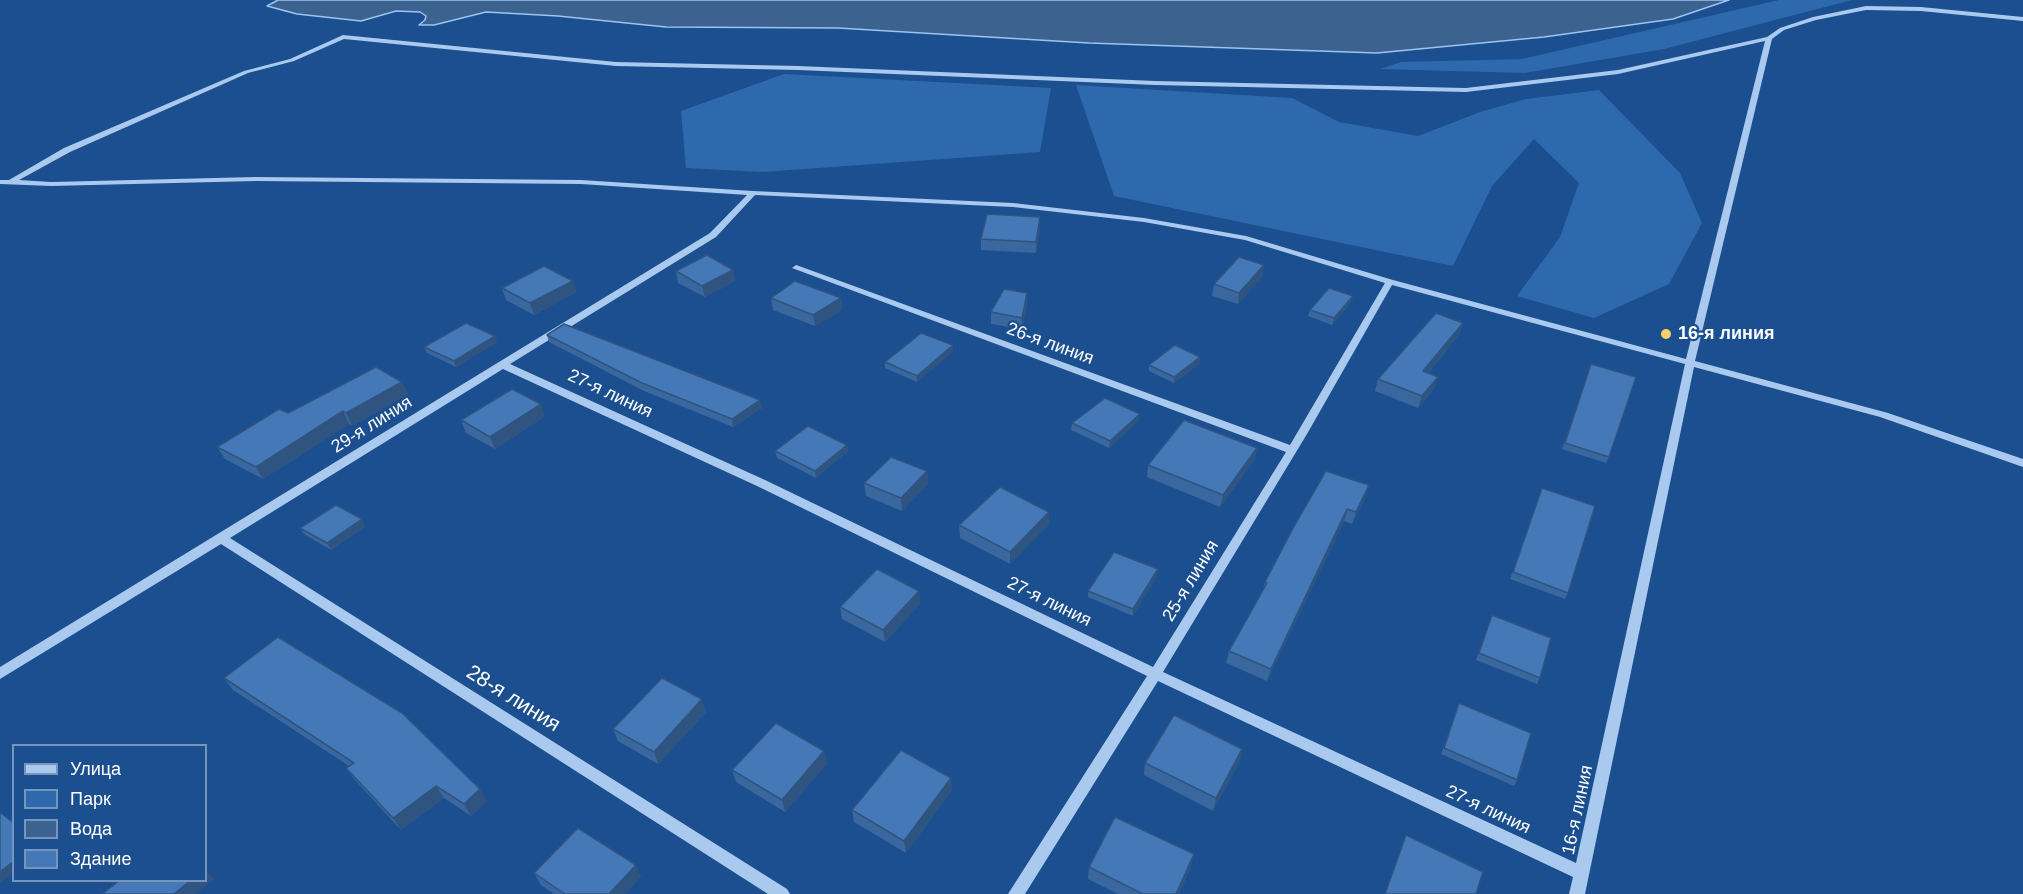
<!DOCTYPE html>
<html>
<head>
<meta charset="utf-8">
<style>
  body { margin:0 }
  #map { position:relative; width:2023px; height:894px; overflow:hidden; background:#1b4f8f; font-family:Helvetica,sans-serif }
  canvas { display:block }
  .legend { position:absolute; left:12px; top:744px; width:195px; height:138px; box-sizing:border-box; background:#1b4f8f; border:2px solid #7695bc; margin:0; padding:8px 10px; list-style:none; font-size:18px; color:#fff }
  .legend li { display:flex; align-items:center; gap:12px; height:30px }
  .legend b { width:30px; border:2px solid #7695bc }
</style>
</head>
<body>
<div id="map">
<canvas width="2023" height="894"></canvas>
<ul class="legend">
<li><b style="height:8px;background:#a9c9ee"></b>Улица</li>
<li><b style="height:16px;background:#2e69ad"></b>Парк</li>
<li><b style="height:16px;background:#3c6290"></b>Вода</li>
<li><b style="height:16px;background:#4478b7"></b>Здание</li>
</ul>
</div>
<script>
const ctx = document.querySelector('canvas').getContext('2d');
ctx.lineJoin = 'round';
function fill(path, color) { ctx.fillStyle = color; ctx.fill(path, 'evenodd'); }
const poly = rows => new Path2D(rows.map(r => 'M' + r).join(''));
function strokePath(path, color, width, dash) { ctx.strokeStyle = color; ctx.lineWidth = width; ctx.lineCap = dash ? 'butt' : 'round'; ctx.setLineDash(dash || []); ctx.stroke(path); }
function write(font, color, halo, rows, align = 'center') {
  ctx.font = font + ' Helvetica,sans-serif'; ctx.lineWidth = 4.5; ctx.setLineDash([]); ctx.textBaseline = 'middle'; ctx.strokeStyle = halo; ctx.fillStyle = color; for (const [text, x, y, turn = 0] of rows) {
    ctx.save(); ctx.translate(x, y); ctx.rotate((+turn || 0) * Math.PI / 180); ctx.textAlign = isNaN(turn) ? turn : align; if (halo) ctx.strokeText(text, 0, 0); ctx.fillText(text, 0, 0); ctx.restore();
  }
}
const green = poly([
  [1779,0,1852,0,1664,49,1525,73,1380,69,1401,62,1522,59],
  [784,74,1051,88,1040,152,763,172,686,168,681,111],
  [1076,85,1292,98,1339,122,1418,136,1480,112,1526,99,1599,90,1680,173,1702,223,1669,284,1594,318,1517,296,1560,237,1579,183,1534,139,1492,186,1453,266,1114,196]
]);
const water = poly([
  [278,0,1729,0,1673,19,1544,37,1377,53,1089,43,838,28,666,27,558,16,486,12,434,25,419,25,425,20,426,16,420,12,396,11,361,21,297,14,267,6,278,0]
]);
const minor = poly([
  [1866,6,1921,7,2023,17,2023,21,1921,11,1866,10,1816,20,1784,30,1772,39,1695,361,1888,413,2023,459,2023,467,1880,417,1694,367,1585,894,1569,894,1573,877,1158,681,1025,894,1008,894,1147,676,757,486,503,369,230,538,787,889,790,894,768,894,221,544,0,679,0,667,710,233,747,195,581,184,256,181,51,186,0,184,0,180,9,180,64,148,244,71,290,59,343,35,616,62,798,66,1155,81,1466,88,1618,70,1767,37,1780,28,1813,17,1866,6],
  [344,39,616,66,798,70,1155,85,1466,92,1618,74,1765,41,1686,359,1393,280,1246,236,1144,218,1013,203,753,191,581,180,256,177,51,182,19,180,70,152,248,73,294,61,344,39],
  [755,195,1013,207,1144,222,1245,240,1385,283,1290,445,799,266,796,265,792,268,1286,452,1153,667,765,480,510,364,716,237,755,195],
  [1392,285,1685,364,1576,863,1163,672,1307,434,1392,285]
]);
const wall = poly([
  [1040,217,1040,228,1036,253,981,250,981,239],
  [1264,265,1262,277,1238,304,1212,296,1214,284],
  [733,270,735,281,705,297,678,283,676,271],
  [573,281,576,292,534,315,506,300,502,288],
  [1027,293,1027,305,1022,329,991,324,991,312],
  [771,298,841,298,842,310,815,326,773,310],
  [1351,302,1332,325,1308,316,1310,310],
  [1463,323,1459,335,1428,373,1434,389,1418,408,1375,391,1378,379],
  [547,335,762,408,733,427,644,391,549,342],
  [497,342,456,367,427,353,424,347],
  [953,351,917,382,885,368,885,362],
  [1200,357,1200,363,1174,383,1149,371,1149,365],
  [1591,364,1609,457,1606,463,1562,449],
  [402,382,408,394,352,426,349,424,263,479,225,459,217,447,288,413],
  [545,416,495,449,466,433,461,420],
  [1139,420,1109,448,1071,430,1072,423],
  [847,445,848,451,816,478,777,458,775,451],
  [1257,448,1254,460,1220,507,1147,477,1148,465],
  [927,471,928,484,902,511,866,496,864,483],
  [1540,495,1568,593,1565,599,1510,579],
  [1365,498,1352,524,1344,521,1267,681,1226,663,1229,651,1263,590,1265,582,1292,530],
  [1049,512,1049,524,1010,564,960,538,959,525],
  [366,526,331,550,304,534,300,528],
  [1157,576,1133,616,1088,597,1088,591],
  [919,591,920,604,885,642,842,619,840,607],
  [1492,615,1540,678,1537,684,1476,660],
  [224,678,487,801,471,816,444,798,401,830,355,780,346,768,349,766,233,690],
  [1459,703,1517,780,1514,786,1441,754],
  [706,712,658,764,618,741,613,729],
  [824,751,827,763,785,812,736,782,732,770],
  [1240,761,1213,811,1144,775,1145,763],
  [952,790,906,853,854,822,852,810],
  [1191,866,1179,894,1118,894,1088,879,1089,867],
  [534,873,641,876,625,894,554,894,541,885]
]);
const shadedWall = poly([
  [1040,217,1040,228,1036,253,1036,242],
  [1264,265,1262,277,1238,304,1239,293],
  [733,270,735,281,705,297,702,286],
  [573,281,576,292,534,315,530,303],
  [1027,293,1027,305,1022,329,1022,318],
  [1353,296,1351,302,1332,325,1334,318],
  [841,298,842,310,815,326,813,315],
  [1463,323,1459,335,1419,383,1423,371],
  [495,336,497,342,456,367,454,361],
  [953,345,953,351,917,382,917,376],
  [1200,357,1200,363,1174,383,1174,377],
  [1438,377,1434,389,1418,408,1422,396],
  [402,382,408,394,352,426,346,413],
  [760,400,762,408,733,427,732,419],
  [541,404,545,416,495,449,490,437],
  [343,411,349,424,263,479,256,467],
  [1140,414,1139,420,1109,448,1110,441],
  [847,445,848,451,816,478,815,471],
  [1257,448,1254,460,1220,507,1223,495],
  [927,471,928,484,902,511,901,498],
  [1369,485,1365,498,1352,524,1356,512],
  [1347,509,1344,521,1267,681,1271,669],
  [1049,512,1049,524,1010,564,1010,552],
  [362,519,366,526,331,550,327,543],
  [1158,569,1157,576,1133,616,1133,609],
  [919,591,920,604,885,642,883,630],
  [702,699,706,712,658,764,654,752],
  [1242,749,1240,761,1213,811,1216,798],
  [824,751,827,763,785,812,782,800],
  [951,778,952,790,906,853,904,841],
  [436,786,444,798,401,830,393,818],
  [480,789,487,801,471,816,464,804],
  [1194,854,1191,866,1179,894,1176,894],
  [14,861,14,873,0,883,0,872],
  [636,865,641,876,625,894,609,894],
  [206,870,214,879,196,894,174,894,191,880,206,880]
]);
const building = poly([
  [987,214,1040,217,1036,242,981,239,987,214],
  [707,255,733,270,702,286,676,271,707,255],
  [1239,257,1264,265,1239,293,1214,284,1239,257],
  [544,266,573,281,530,303,502,288,544,266],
  [795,281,841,298,813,315,771,298,795,281],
  [1329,288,1353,296,1334,318,1310,310,1329,288],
  [1004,289,1027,293,1022,318,991,312,1004,289],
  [1436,313,1463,323,1423,371,1438,377,1422,396,1378,379,1436,313],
  [466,323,495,336,454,361,424,347,466,323],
  [564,324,760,400,732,419,642,383,547,335,564,324],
  [921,333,953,345,917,376,885,362,921,333],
  [1175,345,1200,357,1174,377,1149,365,1175,345],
  [1591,364,1636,377,1609,457,1565,443,1591,364],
  [376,367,402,382,346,413,343,411,256,467,217,447,279,409,288,413,376,367],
  [512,389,541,404,490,437,461,420,512,389],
  [1105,398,1140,414,1110,441,1072,423,1105,398],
  [1184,420,1257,448,1223,495,1148,465,1184,420],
  [808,426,847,445,815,471,775,451,808,426],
  [891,457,927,471,901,498,864,483,891,457],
  [1326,471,1369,485,1356,512,1347,509,1271,669,1229,651,1267,583,1265,582,1292,530,1326,471],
  [1000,487,1049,512,1010,552,959,525,1000,487],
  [1542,488,1595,506,1568,593,1513,572,1542,488],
  [336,505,362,519,327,543,300,528,336,505],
  [1114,552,1158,569,1133,609,1088,591,1114,552],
  [877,569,919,591,883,630,840,607,877,569],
  [1492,615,1551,638,1540,678,1479,653,1492,615],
  [278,637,402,713,480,789,464,804,436,786,393,818,346,768,354,763,224,678,278,637],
  [662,678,702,699,654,752,613,729,662,678],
  [1459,703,1531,733,1517,780,1444,748,1459,703],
  [1174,715,1242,749,1216,798,1145,763,1174,715],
  [776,723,824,751,782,800,732,770,776,723],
  [901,750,951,778,904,841,852,810,901,750],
  [0,813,1,813,14,823,14,861,0,872,0,813],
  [1115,817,1194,854,1176,894,1143,894,1089,867,1115,817],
  [578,828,636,865,609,894,565,894,534,873,578,828],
  [1406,835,1483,872,1476,894,1385,894,1406,835],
  [120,880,191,880,174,894,102,894,120,880]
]);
const markers = [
  [1666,334,6,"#ffd166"]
];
const poiNames = [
  ["16-я линия",1678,334]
];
const streetNames = [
  ["26-я линия",1050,344,20],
  ["27-я линия",610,394,25],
  ["29-я линия",372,425,-32],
  ["25-я линия",1191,581,-59],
  ["27-я линия",1049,602,26],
  ["27-я линия",1488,810,25],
  ["16-я линия",1578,810,-78]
];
const nearStreetnames = [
  ["28-я линия",513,699,32]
];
fill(green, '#2e69ad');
fill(water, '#3c6290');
strokePath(water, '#9cc4f0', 1.5);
fill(minor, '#a9c9ee');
fill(wall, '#3a679d');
fill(shadedWall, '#305480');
fill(building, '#4478b7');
strokePath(building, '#305480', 1.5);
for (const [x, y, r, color] of markers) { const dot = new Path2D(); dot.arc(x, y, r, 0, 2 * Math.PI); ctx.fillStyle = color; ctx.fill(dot); strokePath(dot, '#1b4f8f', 2); }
write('bold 18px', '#fff', '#1b4f8f', poiNames, 'left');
write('18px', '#fff', '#1b4f8f', streetNames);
write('21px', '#fff', '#1b4f8f', nearStreetnames);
</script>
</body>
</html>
